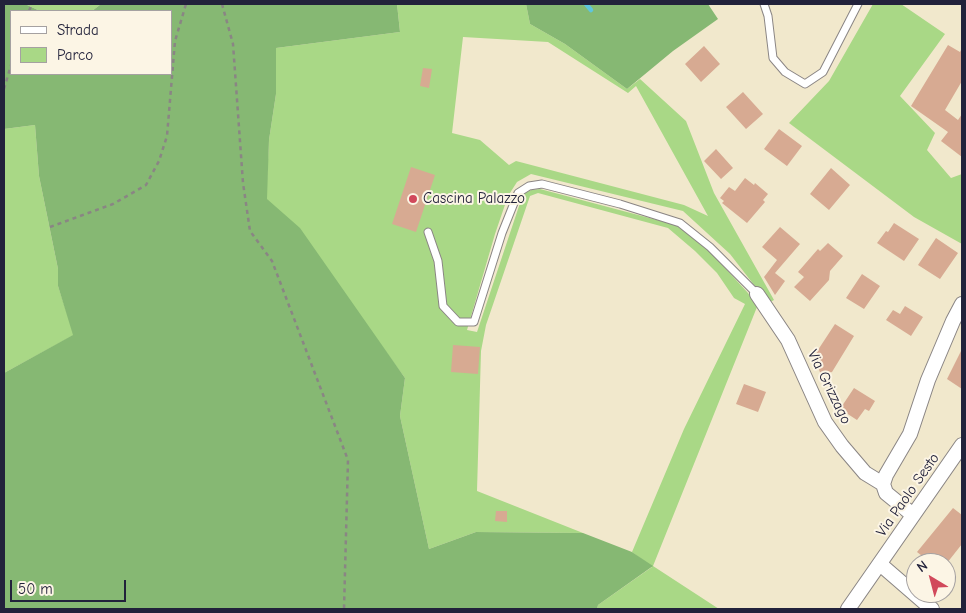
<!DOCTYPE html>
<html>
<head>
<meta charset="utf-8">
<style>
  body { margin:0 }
  #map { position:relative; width:966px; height:613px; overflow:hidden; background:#f1e8cc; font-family:"Comic Neue",sans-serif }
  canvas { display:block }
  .frame { position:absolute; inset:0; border:5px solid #22223b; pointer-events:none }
  .legend { position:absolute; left:10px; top:10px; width:162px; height:65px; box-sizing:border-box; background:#fcf5e5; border:1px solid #a5a1a1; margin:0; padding:6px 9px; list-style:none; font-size:15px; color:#22223b }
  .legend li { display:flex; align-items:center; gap:10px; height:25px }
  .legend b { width:25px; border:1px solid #a5a1a1 }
  .north { position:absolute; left:906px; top:553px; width:50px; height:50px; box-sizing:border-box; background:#fcf5e5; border:1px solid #a5a1a1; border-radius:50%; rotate:323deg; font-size:14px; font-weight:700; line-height:20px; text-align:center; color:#22223b }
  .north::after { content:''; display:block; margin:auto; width:18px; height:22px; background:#d1495b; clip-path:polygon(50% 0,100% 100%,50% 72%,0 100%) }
  .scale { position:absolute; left:10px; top:580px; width:116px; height:22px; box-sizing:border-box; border:2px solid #22223b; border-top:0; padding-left:6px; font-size:15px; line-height:18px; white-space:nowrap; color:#22223b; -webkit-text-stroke:4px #fcf5e5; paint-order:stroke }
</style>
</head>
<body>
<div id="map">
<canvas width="966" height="613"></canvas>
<div class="frame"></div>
<ul class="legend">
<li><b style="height:6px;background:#fff"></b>Strada</li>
<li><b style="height:14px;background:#a9d886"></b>Parco</li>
</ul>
<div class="north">N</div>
<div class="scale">50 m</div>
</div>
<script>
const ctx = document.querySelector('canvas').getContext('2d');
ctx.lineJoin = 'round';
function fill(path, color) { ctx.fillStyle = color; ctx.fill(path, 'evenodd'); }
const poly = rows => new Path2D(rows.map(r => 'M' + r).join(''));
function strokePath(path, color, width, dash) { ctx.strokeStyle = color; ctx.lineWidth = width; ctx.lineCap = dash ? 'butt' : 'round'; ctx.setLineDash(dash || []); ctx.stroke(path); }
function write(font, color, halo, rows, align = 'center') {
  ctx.font = font + ' "Comic Neue",sans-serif'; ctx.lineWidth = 4; ctx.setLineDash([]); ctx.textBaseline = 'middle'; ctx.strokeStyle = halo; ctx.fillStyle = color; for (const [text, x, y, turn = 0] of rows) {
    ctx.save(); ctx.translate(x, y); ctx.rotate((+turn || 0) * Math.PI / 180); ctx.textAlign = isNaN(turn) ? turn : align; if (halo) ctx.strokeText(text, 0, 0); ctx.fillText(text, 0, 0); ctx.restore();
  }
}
const green = poly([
  [25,4,101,4,92,11,40,11],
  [397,4,526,4,530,24,565,44,627,89,640,79,686,121,714,193,774,300,768,303,730,254,683,211,531,174,517,182,508,196,495,234,467,330,477,332,523,194,531,190,540,189,676,225,704,245,748,293,757,307,653,566,719,609,597,609,598,605,652,567,632,552,684,429,745,304,734,298,717,273,695,251,668,228,538,193,530,196,486,325,481,351,477,491,583,533,476,532,429,549,400,416,405,378,378,341,266,199,269,140,276,94,276,48,400,32],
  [463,37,548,42,628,93,636,86,708,216,684,205,516,161,509,165,480,140,452,133],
  [873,4,901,4,945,34,900,96,935,133,927,150,951,178,962,174,962,244,914,217,789,123,829,81],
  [35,125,39,176,58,269,58,286,74,335,4,373,4,129]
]);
const forest = poly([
  [4,4,25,4,40,11,11,11,11,74,171,74,171,11,92,11,101,4,397,4,400,32,276,48,276,94,269,140,267,199,300,228,405,378,400,416,429,549,476,532,583,533,632,552,653,566,598,605,597,609,4,609,4,373,73,335,58,286,58,269,39,176,35,125,4,129],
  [526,4,708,4,718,19,673,51,627,89,565,44,530,24]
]);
const stream = poly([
  [586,4,591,10]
]);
const building = poly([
  [948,45,960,52,962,48,962,81,945,110,958,120,962,114,962,157,941,141,948,132,911,106],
  [704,46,720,64,701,82,685,64],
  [423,68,432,69,429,88,420,86],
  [743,92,763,114,746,129,726,107],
  [779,129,802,146,787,166,764,149],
  [716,149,733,168,721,179,704,161],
  [411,167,435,175,416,232,392,224],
  [831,168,850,185,829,210,810,194],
  [745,178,754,185,755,183,768,194,763,200,765,202,747,223,722,203,724,201,720,198,729,187,735,191],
  [894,223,919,239,904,261,877,243,886,231,888,232],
  [780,227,800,244,775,273,785,281,775,295,764,277,777,260,762,247],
  [936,238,958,253,940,279,918,265],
  [828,243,843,256,830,271,829,280,810,301,794,287,804,277,798,272,818,249,820,251],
  [862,274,880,286,864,309,846,298],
  [905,306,923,317,911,336,886,320,893,310,900,314],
  [835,324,854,336,832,372,821,375,814,356],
  [453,345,480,347,478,374,451,372],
  [962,349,962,389,947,379],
  [744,384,766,392,758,412,736,404],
  [854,388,875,401,869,411,865,409,857,420,840,409],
  [953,508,962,515,962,544,947,563,931,563,917,552],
  [496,511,507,511,507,522,495,521]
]);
const path = poly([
  [222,4,233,44,243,183,250,231,272,261,348,460,344,609],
  [29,11,32,4],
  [4,89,11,65],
  [50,227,113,204,146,185,159,161,167,136,175,41,186,4]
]);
const lane = poly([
  [764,4,768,16,773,58,785,72,805,84,823,72,858,4],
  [428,232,438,261,443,306,458,322,474,322,502,233,518,193,529,186,542,184,620,204,680,223,710,247,757,294]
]);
const street = poly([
  [757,294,788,340,825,422,842,446,865,473,883,484],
  [913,515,886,493,883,484,886,475,910,434,928,380,953,321,962,304],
  [880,564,932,609],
  [848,609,962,445]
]);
const markers = [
  [413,199,5,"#d1495b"]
];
const poiNames = [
  ["Cascina Palazzo",423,199]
];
const streetNames = [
  ["Via Grizzago",829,387,64],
  ["Via Paolo Sesto",908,495,-55]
];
fill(green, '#a9d886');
fill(forest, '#86b873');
strokePath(stream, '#5fc5dd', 4.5);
fill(building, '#d7aa92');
strokePath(lane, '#8a8584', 9);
strokePath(street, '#8a8584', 16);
strokePath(path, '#8a8584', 2.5, [4, 4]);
strokePath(lane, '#fff', 7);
strokePath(street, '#fff', 14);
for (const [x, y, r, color] of markers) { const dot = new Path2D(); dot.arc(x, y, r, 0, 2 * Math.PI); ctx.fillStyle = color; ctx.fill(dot); strokePath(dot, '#fcf5e5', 2); }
write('15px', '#22223b', '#fcf5e5', poiNames, 'left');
write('15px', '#22223b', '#fcf5e5', streetNames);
</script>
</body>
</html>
